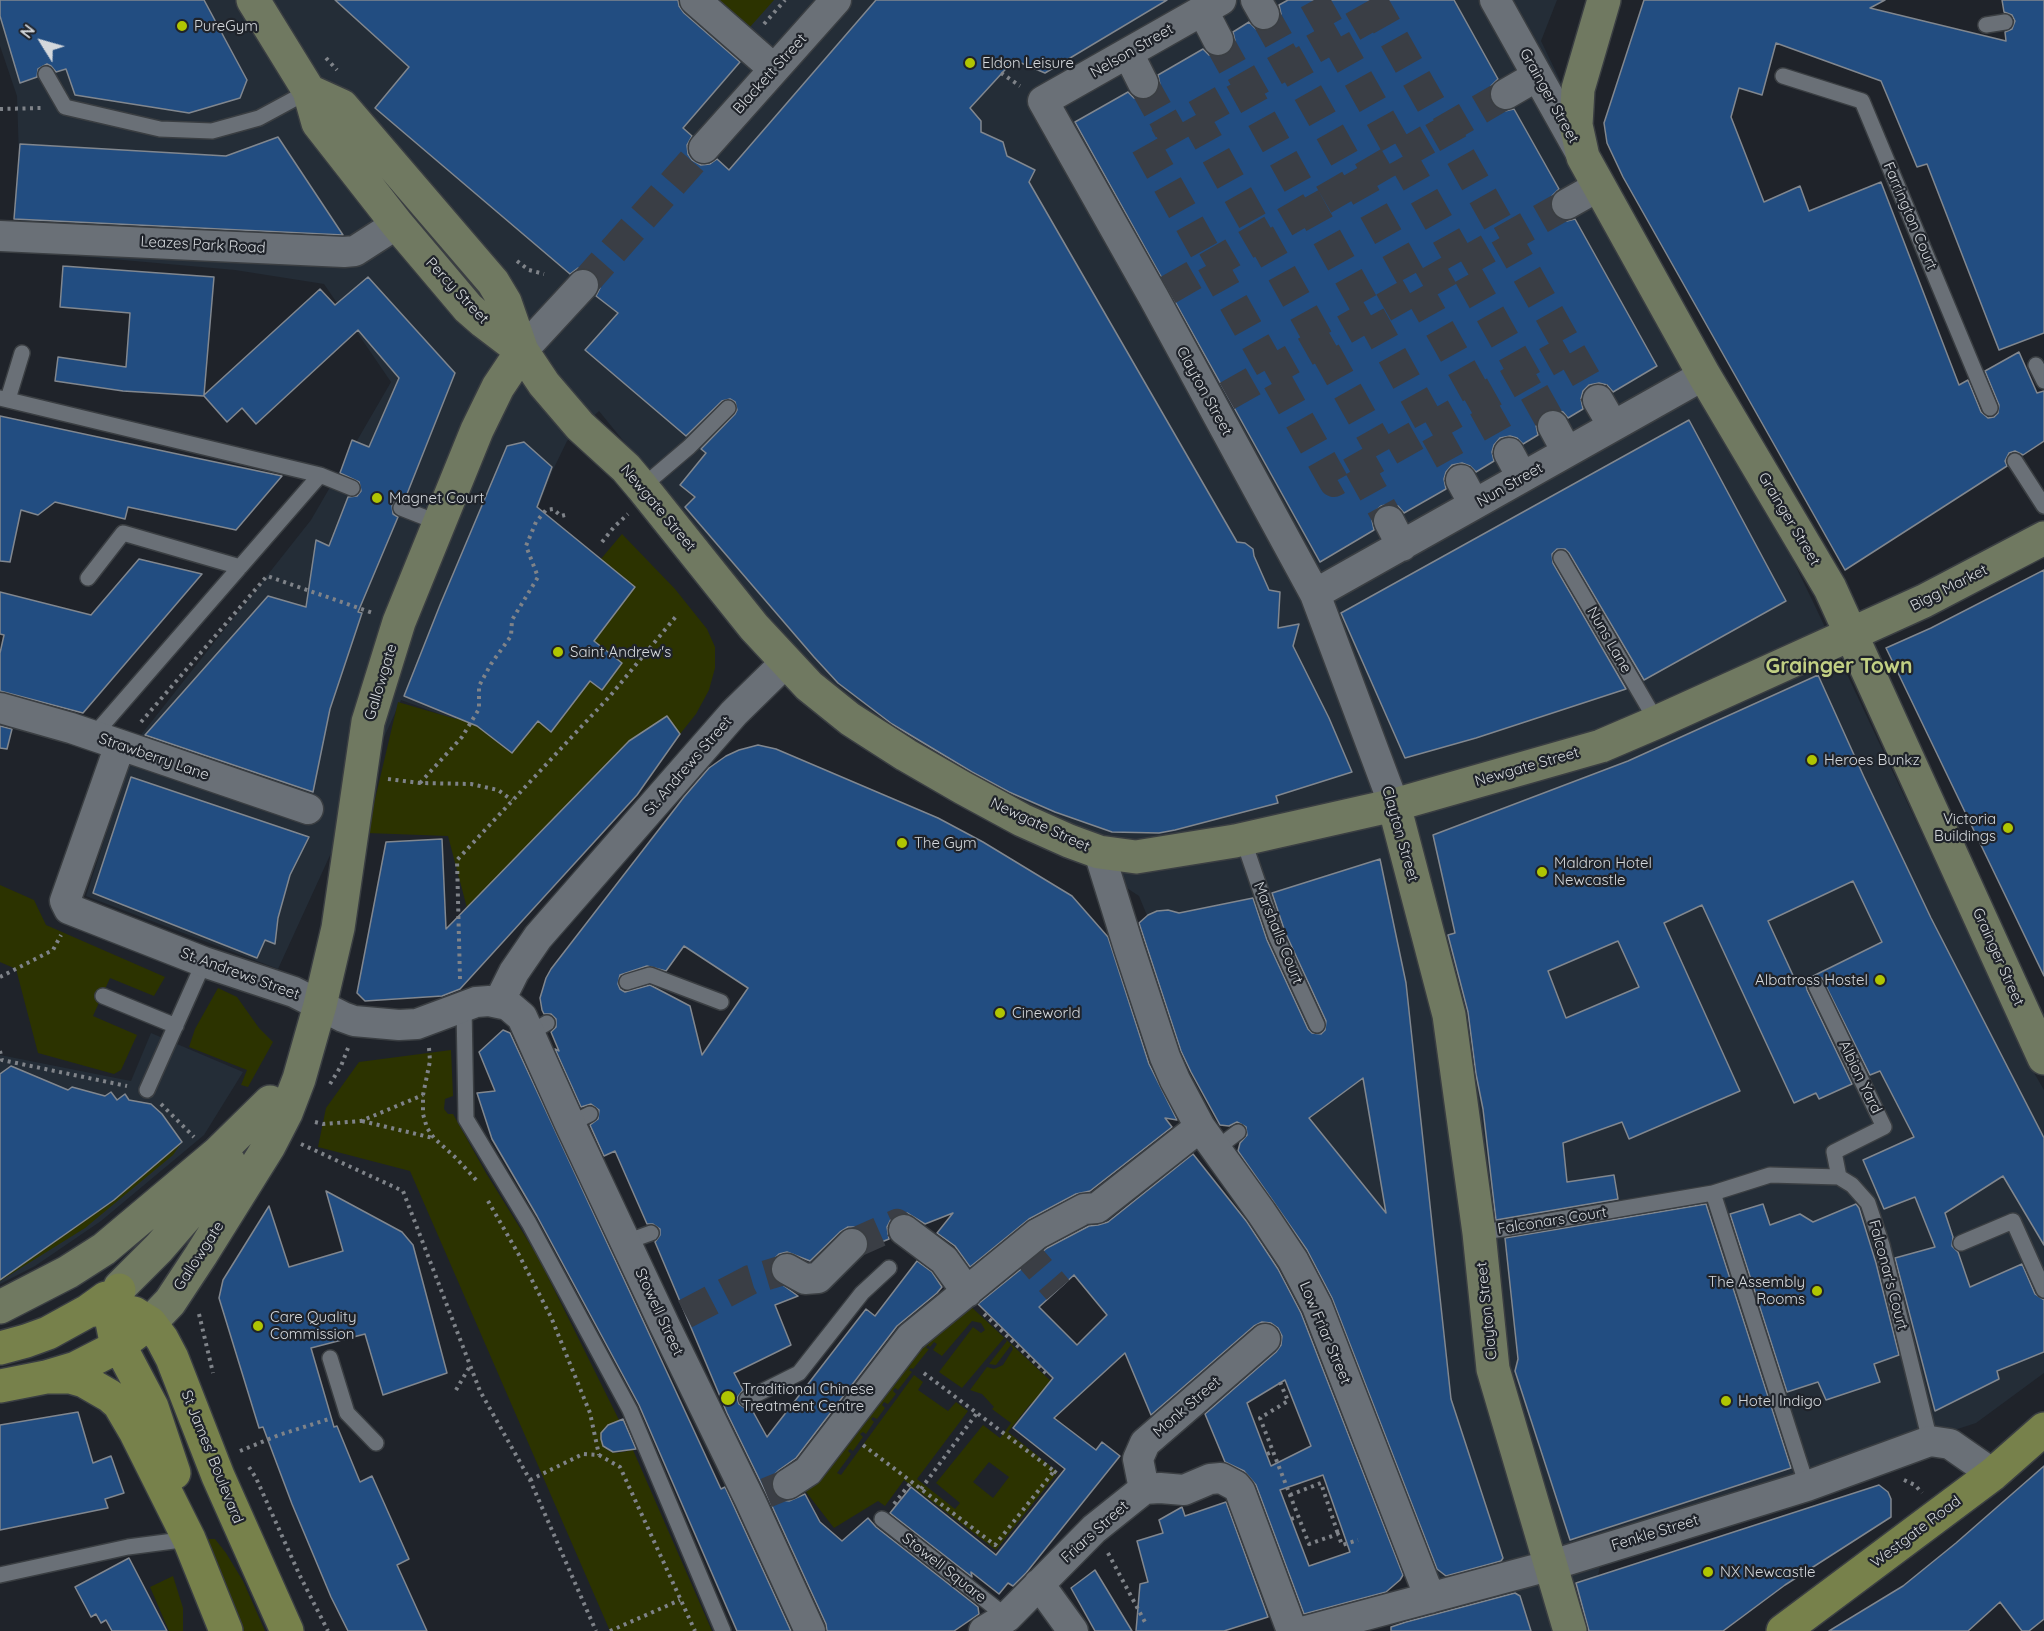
<!DOCTYPE html>
<html>
<head>
<meta charset="utf-8">
<style>
  body { margin:0 }
  #map { position:relative; width:2044px; height:1631px; overflow:hidden; background:#1f232a; font-family:Quicksand,sans-serif }
  canvas { display:block }
  .north { position:absolute; left:12px; top:12px; width:60px; height:60px; -webkit-text-stroke:4px #1f232a; paint-order:stroke; rotate:307deg; font-size:16px; font-weight:700; line-height:24px; text-align:center; color:#d4d8dc }
  .north::after { content:''; display:block; margin:auto; width:21px; height:27px; background:#d4d8dc; clip-path:polygon(50% 0,100% 100%,50% 72%,0 100%) }
</style>
</head>
<body>
<div id="map">
<canvas width="2044" height="1631"></canvas>
<div class="north">N</div>
</div>
<script>
const ctx = document.querySelector('canvas').getContext('2d');
ctx.lineJoin = 'round';
function fill(path, color) { ctx.fillStyle = color; ctx.fill(path, 'evenodd'); }
const poly = rows => new Path2D(rows.map(r => 'M' + r).join(''));
function strokePath(path, color, width, dash) { ctx.strokeStyle = color; ctx.lineWidth = width; ctx.lineCap = dash ? 'butt' : 'round'; ctx.setLineDash(dash || []); ctx.stroke(path); }
function write(font, color, halo, rows, align = 'center') {
  ctx.font = font + ' Quicksand,sans-serif'; ctx.lineWidth = 4.5; ctx.setLineDash([]); ctx.textBaseline = 'middle'; ctx.strokeStyle = halo; ctx.fillStyle = color; for (const [text, x, y, turn = 0] of rows) {
    ctx.save(); ctx.translate(x, y); ctx.rotate((+turn || 0) * Math.PI / 180); ctx.textAlign = isNaN(turn) ? turn : align; if (halo) ctx.strokeText(text, 0, 0); ctx.fillText(text, 0, 0); ctx.restore();
  }
}
const built = poly([
  [0,0,1557,0,1541,41,1815,606,2033,1071,2044,1090,2044,1373,1976,1423,1605,1544,1587,1625,1569,1631,1483,1631,1470,1600,1433,1613,1139,896,888,731,833,687,783,637,599,411,567,441,552,472,456,720,401,700,278,969,86,896,137,740,311,520,391,382,324,284,235,270,22,251,17,96,0,46],
  [151,1033,243,1072,204,1135,101,1221,35,1266,0,1284,0,1055,131,1081]
]);
const green = poly([
  [704,0,774,0,750,27,746,29],
  [622,534,675,589,707,629,715,647,715,668,709,690,696,714,680,734,667,716,467,908,448,836,367,833,398,702,456,719,528,542,600,560],
  [0,885,34,900,46,925,165,977,154,996,110,978,93,1016,137,1035,121,1070,114,1074,38,1053,16,969,0,962],
  [218,988,237,997,259,1028,273,1042,248,1087,241,1085,247,1070,189,1047,195,1029],
  [451,1050,453,1096,445,1099,444,1109,448,1114,453,1114,486,1173,538,1257,619,1420,604,1428,601,1439,603,1446,609,1451,617,1453,633,1450,712,1631,610,1631,410,1171,318,1147,326,1108,359,1062],
  [182,1142,173,1155,85,1228,0,1281,0,1275,114,1200],
  [966,1302,1070,1399,1053,1418,1031,1403,1008,1432,1058,1472,996,1550,904,1480,885,1506,878,1501,834,1528,793,1475,917,1339],
  [972,1321,981,1323,985,1330,981,1333,973,1327,939,1372,962,1388,1004,1338,1007,1341,989,1364,996,1365,1011,1345,1013,1349,1003,1365,994,1369,987,1367,970,1390,982,1394,994,1407,992,1409,1011,1423,1000,1438,983,1425,936,1483,960,1503,955,1509,917,1479,968,1411,956,1402,948,1411,918,1390,923,1382,914,1375,841,1475,837,1473,851,1454,848,1451,850,1449,853,1451,863,1437,860,1434,863,1432,866,1434,874,1422,871,1419,873,1417,877,1419,885,1408,882,1405,884,1402,888,1404,896,1394,893,1391,895,1388,898,1390,912,1372,909,1370,911,1368,913,1369,929,1349,926,1348,928,1345,930,1347,934,1342,937,1344,933,1350,942,1356],
  [989,1462,1009,1477,993,1498,973,1482],
  [207,1539,215,1539,226,1553,243,1581,265,1631,243,1631],
  [173,1576,183,1608,183,1631,169,1631,150,1587]
]);
const building = poly([
  [0,0,204,0,247,80,240,98,189,113,75,95,66,69,56,72,51,66,47,64,38,69,37,77,20,83,0,16,0,0],
  [335,0,678,0,679,6,684,13,740,62,683,128,692,136,687,145,688,154,692,160,701,165,710,164,717,159,729,170,876,0,1167,0,1045,73,1014,60,970,108,981,121,981,132,1003,142,1007,156,1035,170,1029,182,1237,542,1245,543,1253,549,1254,556,1269,590,1280,592,1278,628,1299,624,1293,646,1329,718,1352,772,1276,796,1278,803,1175,830,1159,833,1112,832,1055,812,1009,792,972,772,892,724,838,683,814,657,685,507,695,497,680,485,706,453,701,449,735,414,737,410,735,402,730,399,722,401,686,436,585,350,618,313,596,296,600,288,600,280,595,273,587,268,578,268,570,274,375,108,409,67,335,0],
  [1288,0,1454,0,1498,79,1491,86,1489,95,1491,102,1498,109,1505,111,1514,109,1559,189,1552,196,1550,204,1552,212,1559,219,1567,221,1575,219,1657,366,1613,392,1607,385,1599,383,1589,385,1583,391,1581,399,1583,409,1568,418,1563,412,1554,409,1544,411,1538,417,1536,425,1538,435,1523,444,1517,438,1510,436,1500,438,1494,445,1492,452,1494,461,1476,472,1470,466,1462,463,1452,465,1446,472,1444,479,1446,489,1404,513,1398,506,1390,504,1381,506,1374,512,1372,520,1374,530,1320,562,1075,122,1128,92,1134,98,1141,100,1151,98,1158,92,1160,85,1158,75,1203,49,1209,55,1217,57,1226,55,1233,49,1235,41,1233,32,1249,22,1256,29,1263,31,1272,29,1279,22,1281,14,1279,5,1288,0],
  [1644,0,1885,0,1870,8,2006,41,2005,32,2012,29,2015,21,2012,15,2004,12,2002,0,2044,0,2044,333,1999,350,1927,164,1917,167,1881,81,1776,43,1762,95,1739,88,1731,117,1764,202,1800,186,1809,211,1881,182,1959,385,1968,380,1981,412,1988,418,1994,417,1998,413,1999,405,1985,371,2019,352,2037,393,2044,391,2044,441,2023,455,2015,451,2009,453,2005,461,2007,466,1845,570,1623,177,1607,143,1604,123,1644,0],
  [278,137,343,235,14,219,20,144,226,156,278,137],
  [63,266,214,277,204,395,320,289,335,305,368,277,455,373,405,499,395,500,392,505,393,514,398,517,358,612,362,613,330,709,313,792,145,735,268,596,306,607,316,540,329,546,348,497,357,496,361,491,359,482,340,473,352,440,369,447,399,378,358,330,256,424,242,408,227,422,204,396,123,391,55,381,58,357,126,367,130,313,60,307,63,266],
  [0,416,196,458,282,476,236,530,128,507,125,519,55,502,38,515,21,510,10,562,0,561,0,416],
  [1689,420,1786,601,1644,680,1569,553,1565,549,1557,549,1552,554,1553,563,1626,689,1476,738,1405,758,1341,613,1689,420],
  [524,442,552,467,537,507,635,587,594,641,622,663,602,690,590,681,551,732,538,721,512,753,477,726,404,696,440,605,507,446,524,442],
  [139,559,202,574,83,713,0,691,0,653,4,635,0,634,0,592,91,615,139,559],
  [2044,570,2044,976,1886,648,1931,628,2044,570],
  [1818,675,1864,777,1931,918,2044,1138,2044,1245,2003,1176,1945,1213,1953,1237,1952,1246,1958,1252,1970,1287,2022,1264,2035,1294,2044,1300,2044,1352,1997,1371,1999,1379,1935,1411,1895,1258,1935,1247,1915,1197,1884,1209,1863,1160,1914,1137,1880,1071,1870,1075,1822,978,1816,976,1811,978,1806,985,1807,990,1852,1084,1819,1099,1816,1093,1794,1103,1702,905,1664,923,1740,1091,1629,1139,1622,1122,1563,1143,1567,1182,1614,1175,1618,1199,1496,1220,1483,1109,1476,1074,1468,1012,1448,935,1455,933,1433,835,1628,761,1818,675],
  [1853,881,1882,942,1797,984,1768,921,1853,881],
  [1618,941,1639,987,1566,1018,1548,971,1618,941],
  [667,716,680,734,637,795,460,989,442,996,365,1001,357,993,386,842,442,839,446,929,629,741,667,716],
  [0,726,12,729,7,749,0,748,0,726],
  [758,745,776,749,938,818,983,842,1072,896,1108,937,1149,1064,1177,1120,1165,1118,1172,1127,1090,1191,1076,1194,1029,1219,970,1267,955,1246,937,1233,953,1213,925,1224,907,1213,898,1214,891,1219,887,1227,889,1239,869,1247,868,1239,864,1231,856,1227,848,1227,840,1232,810,1261,787,1252,779,1254,772,1261,770,1270,773,1278,798,1296,775,1305,791,1345,734,1373,743,1390,737,1398,739,1404,746,1409,751,1408,767,1437,866,1309,875,1316,917,1261,932,1272,942,1287,937,1293,897,1326,796,1458,779,1470,773,1476,771,1484,773,1493,781,1500,789,1501,805,1494,820,1522,842,1541,868,1518,876,1527,978,1607,979,1614,954,1631,827,1631,826,1624,766,1493,727,1413,655,1242,660,1235,660,1229,653,1224,647,1224,615,1151,604,1156,590,1125,598,1119,599,1110,591,1104,581,1107,555,1049,559,1051,551,1032,556,1027,556,1019,551,1014,544,1014,542,1010,540,998,546,978,551,969,684,797,709,768,726,756,739,750,758,745],
  [684,946,748,988,702,1055,690,1006,650,985,625,992,620,989,618,984,620,975,647,966,666,971,684,946],
  [131,777,309,837,290,875,278,918,275,944,265,940,257,958,93,893,131,777],
  [1380,859,1406,983,1451,1399,1503,1558,1501,1561,1446,1576,1437,1569,1332,1298,1307,1250,1238,1151,1240,1143,1247,1135,1246,1127,1237,1122,1229,1126,1220,1125,1191,1072,1181,1051,1139,923,1148,915,1157,911,1168,910,1179,913,1253,898,1267,940,1308,1029,1312,1033,1321,1034,1325,1030,1326,1021,1285,932,1272,893,1380,859],
  [1363,1078,1386,1213,1309,1118,1363,1078],
  [503,1030,510,1033,721,1489,725,1487,791,1631,737,1631,639,1405,537,1216,492,1139,477,1093,495,1091,479,1052,503,1030],
  [11,1066,68,1090,72,1087,105,1096,111,1092,117,1100,125,1094,129,1100,151,1104,162,1114,182,1142,114,1200,0,1280,0,1074,11,1066],
  [1193,1154,1247,1222,1278,1269,1301,1313,1403,1575,1400,1580,1386,1592,1304,1614,1256,1485,1244,1471,1225,1462,1205,1414,1276,1352,1281,1345,1282,1336,1278,1328,1271,1323,1262,1322,1254,1326,1151,1415,1125,1353,1054,1418,1096,1450,1102,1442,1120,1456,1026,1573,1013,1586,1008,1583,999,1594,971,1572,972,1577,890,1513,911,1487,996,1555,1065,1469,1013,1428,1053,1378,978,1304,1047,1248,1089,1226,1098,1225,1108,1222,1193,1154],
  [1074,1275,1107,1315,1077,1345,1039,1307,1074,1275],
  [1285,1380,1311,1446,1271,1466,1247,1403,1285,1380],
  [1323,1475,1350,1552,1309,1566,1280,1490,1323,1475],
  [326,1191,402,1232,413,1245,447,1373,383,1395,365,1334,311,1348,334,1427,337,1426,360,1482,372,1476,409,1559,397,1565,427,1631,348,1631,331,1597,292,1504,263,1427,259,1428,219,1298,223,1280,269,1206,289,1267,343,1251,326,1191],
  [1706,1204,1791,1468,1570,1540,1515,1371,1518,1359,1505,1238,1706,1204],
  [1763,1204,1770,1225,1800,1214,1813,1222,1856,1204,1859,1208,1876,1263,1899,1355,1874,1364,1880,1382,1826,1400,1818,1382,1787,1392,1730,1214,1763,1204],
  [78,1412,93,1463,111,1456,124,1493,105,1499,108,1508,0,1530,0,1425,78,1412],
  [623,1419,636,1449,613,1452,603,1446,601,1439,601,1433,608,1425,623,1419],
  [2044,1466,2044,1619,2029,1631,2022,1631,2000,1602,1968,1631,1829,1631,1903,1586,1956,1543,2044,1466],
  [1879,1485,1888,1492,1891,1499,1891,1517,1785,1585,1723,1631,1589,1631,1576,1583,1879,1485],
  [1226,1502,1268,1617,1224,1631,1136,1631,1140,1584,1148,1582,1137,1541,1163,1533,1159,1520,1182,1507,1185,1516,1226,1502],
  [129,1558,167,1631,112,1631,106,1620,101,1623,96,1614,91,1617,75,1587,129,1558],
  [1095,1570,1132,1631,1095,1631,1071,1588,1095,1570],
  [1515,1593,1520,1596,1531,1631,1391,1631,1391,1627,1406,1622,1515,1593]
]);
const streetTunnel = poly([
  [1314,0,1553,426],
  [1372,0,1598,400],
  [1379,12,1145,144,1212,264,1334,482,1568,350],
  [1264,14,1509,453],
  [1218,40,1461,480],
  [1143,83,1169,130],
  [1194,116,1382,453],
  [583,285,704,148],
  [1168,290,1506,94],
  [1227,396,1567,204],
  [1359,467,1389,521],
  [852,1244,897,1224,904,1230],
  [1021,1247,1058,1290],
  [685,1314,750,1280,787,1269],
  [766,1493,788,1484]
]);
const path = poly([
  [764,24,785,0],
  [326,58,337,70],
  [1001,73,1020,86],
  [0,109,41,108],
  [517,261,529,270,544,274],
  [602,542,614,527,628,514],
  [141,722,267,576,373,613],
  [388,779,420,783,471,784,498,790,512,800],
  [420,783,462,737,479,709,479,686,491,664,511,636,512,620,538,577,526,546,536,522,546,510,553,509,561,516,569,514],
  [0,977,53,950,61,935],
  [460,979,457,860,610,696,678,614],
  [429,1048,430,1061,423,1095,423,1114,427,1128,434,1138,456,1158,477,1181],
  [0,1051,2,1060,127,1086],
  [330,1084,341,1066,348,1048],
  [161,1104,194,1137],
  [362,1121,433,1138],
  [315,1122,323,1124,361,1121,423,1095],
  [301,1144,403,1191,480,1391,530,1480,596,1631],
  [488,1201,519,1255,551,1317,590,1413,599,1455],
  [199,1314,213,1373],
  [984,1314,1049,1376],
  [1280,1382,1288,1401,1260,1418,1309,1544,1338,1534,1342,1545,1358,1540],
  [456,1390,470,1366],
  [863,1445,995,1545,1054,1471,921,1371],
  [240,1451,279,1435,329,1419],
  [1267,1454,1272,1452],
  [249,1467,256,1478,300,1576,328,1631],
  [1054,1471,1060,1476],
  [530,1480,583,1454,599,1455,620,1467,695,1631],
  [1904,1480,1915,1485,1922,1493],
  [921,1489,977,1413],
  [1290,1495,1321,1483,1338,1534],
  [894,1504,912,1481],
  [1291,1519,1298,1517],
  [1108,1553,1146,1624],
  [610,1631,680,1600]
]);
const lane = poly([
  [1986,25,2005,22],
  [46,74,65,107,160,129,212,131,259,118,309,91],
  [1783,76,1862,101,1990,408],
  [2036,365,2044,381],
  [0,398,320,475,352,488],
  [8,399,22,353],
  [2015,461,2044,506],
  [642,487,689,447,728,408],
  [401,508,439,523],
  [1561,558,1657,722],
  [88,578,123,533,240,567],
  [93,736,320,475],
  [1243,839,1276,936,1317,1025],
  [627,982,650,975,721,1002],
  [1816,986,1884,1127,1834,1152,1839,1177],
  [103,996,176,1026],
  [464,1007,466,1119,529,1223,630,1410,723,1631],
  [530,1033,547,1023],
  [147,1090,204,962],
  [570,1124,590,1114],
  [1216,1149,1238,1132],
  [1713,1193,1807,1486],
  [1479,1233,1713,1193,1770,1175,1839,1177,1852,1185,1868,1203,1882,1245,1930,1441],
  [626,1242,651,1233],
  [1961,1243,2013,1221,2044,1290],
  [330,1358,347,1413,376,1443],
  [747,1399,799,1373,862,1293,889,1268],
  [882,1519,1007,1617],
  [0,1575,128,1547,189,1539]
]);
const street = poly([
  [695,0,774,69],
  [1221,0,1043,101,1154,298,1315,594,1394,805],
  [1256,0,1264,14],
  [1495,0,1580,152],
  [1203,11,1218,40],
  [1128,53,1143,83],
  [1506,94,1537,76],
  [704,148,836,0],
  [1567,204,1599,186],
  [0,236,344,252,355,251,397,224],
  [522,351,583,285],
  [1598,400,1613,426],
  [1553,426,1567,452],
  [1509,453,1522,477],
  [1461,480,1474,504],
  [1389,521,1402,546],
  [1315,594,1704,375],
  [0,708,71,728,308,809],
  [120,745,65,901,69,909,204,962,294,992,343,1017,354,1021,399,1025,417,1024,476,1002,489,1001,508,1005,522,1017,570,1124,664,1324,750,1500,810,1631],
  [1099,852,1129,948,1165,1057,1175,1080,1200,1127,1261,1212,1293,1260,1317,1306,1430,1598],
  [499,1002,514,972,538,937,734,713,786,662],
  [904,1230,944,1260,967,1292],
  [787,1269,805,1279,818,1278,852,1244],
  [788,1484,808,1471,911,1337,1037,1234,1084,1209,1097,1208,1200,1127],
  [1144,1489,1138,1459,1145,1443,1265,1339],
  [1039,1584,1073,1631],
  [984,1631,1007,1617,1094,1529,1144,1489,1160,1488,1184,1490,1210,1479,1221,1478,1236,1486,1240,1491,1292,1631],
  [1306,1631,1552,1565,1807,1486,1930,1441,1950,1444,1993,1474]
]);
const secondary = poly([
  [253,0,309,91,318,123,397,224,468,308,484,322,522,351],
  [1604,0,1578,89,1576,125,1583,157,1704,375,1830,588,2044,1058],
  [309,91,342,106,493,282,505,302,522,351,544,384,580,426,626,468,642,487,754,627,809,686,850,719,906,755,963,788,1022,820,1069,841,1099,852,1136,857,1235,841,1394,805,1601,746,1657,722,1924,601,2044,538],
  [1394,805,1449,1015,1479,1233,1493,1369,1570,1631],
  [120,1287,159,1248,191,1211,229,1162],
  [0,1307,68,1272,104,1249,217,1154,270,1102],
  [150,1323,170,1302,201,1255,269,1146,286,1113,299,1079,320,1005,338,928,368,722,399,622,477,430,498,387,522,351]
]);
const primary = poly([
  [119,1290,114,1302,111,1317,115,1337,152,1407,174,1473],
  [88,1311,112,1308,134,1313,150,1323,162,1339,172,1358,218,1476,287,1631],
  [0,1348,26,1341,48,1333,88,1311,106,1298],
  [46,1377,70,1377,84,1381,110,1396,119,1404,136,1433,189,1539,226,1631],
  [0,1386,46,1377,76,1368,119,1346,136,1333],
  [1783,1631,1993,1474,2044,1429]
]);
const markers = [
  [182,26,6,"#b0c502"],
  [970,63,6,"#b0c502"],
  [377,498,6,"#b0c502"],
  [558,652,6,"#b0c502"],
  [1812,760,6,"#b0c502"],
  [2008,828,6,"#b0c502"],
  [902,843,6,"#b0c502"],
  [1542,872,6,"#b0c502"],
  [1880,980,6,"#b0c502"],
  [1000,1013,6,"#b0c502"],
  [1817,1291,6,"#b0c502"],
  [258,1326,6,"#b0c502"],
  [728,1398,8,"#b0c502"],
  [1726,1401,6,"#b0c502"],
  [1708,1572,6,"#b0c502"]
];
const poiNames = [
  ["PureGym",194,26],
  ["Eldon Leisure",982,63],
  ["Magnet Court",389,498],
  ["Saint Andrew's",570,652],
  ["Heroes Bunkz",1824,760],
  ["Victoria",1996,819,"right"],
  ["Buildings",1996,836,"right"],
  ["The Gym",914,843],
  ["Maldron Hotel",1554,863],
  ["Newcastle",1554,880],
  ["Albatross Hostel",1868,980,"right"],
  ["Cineworld",1012,1013],
  ["The Assembly",1805,1282,"right"],
  ["Rooms",1805,1299,"right"],
  ["Care Quality",270,1317],
  ["Commission",270,1334],
  ["Traditional Chinese",742,1389],
  ["Treatment Centre",742,1406],
  ["Hotel Indigo",1738,1401],
  ["NX Newcastle",1720,1572]
];
const streetNames = [
  ["Nelson Street",1132,51,-30],
  ["Blackett Street",770,74,-48],
  ["Grainger Street",1549,96,61],
  ["Farrington Court",1910,216,67],
  ["Leazes Park Road",203,245,3],
  ["Percy Street",457,291,47],
  ["Clayton Street",1204,391,61],
  ["Nun Street",1510,485,-30],
  ["Newgate Street",658,508,50],
  ["Grainger Street",1789,519,59],
  ["Bigg Market",1949,588,-27],
  ["Nuns Lane",1609,640,60],
  ["Gallowgate",381,682,-73],
  ["Strawberry Lane",154,757,19],
  ["St. Andrews Street",688,766,-49],
  ["Newgate Street",1527,767,-16],
  ["Newgate Street",1040,825,25],
  ["Clayton Street",1400,834,74],
  ["Marshalls Court",1278,933,68],
  ["Grainger Street",1998,957,66],
  ["St. Andrews Street",240,974,20],
  ["Albion Yard",1860,1077,64],
  ["Falconars Court",1552,1221,-9],
  ["Gallowgate",199,1256,-57],
  ["Falconar's Court",1888,1275,75],
  ["Clayton Street",1487,1311,-96],
  ["Stowell Street",659,1312,65],
  ["Low Friar Street",1325,1333,67],
  ["Monk Street",1187,1407,-41],
  ["St James' Boulevard",212,1457,68],
  ["Friars Street",1095,1532,-42],
  ["Westgate Road",1916,1532,-37],
  ["Fenkle Street",1655,1533,-17],
  ["Stowell Square",944,1568,38]
];
const districtNames = [
  ["Grainger Town",1839,667]
];
fill(built, '#242d37');
fill(green, '#2c3300');
fill(building, '#224d81');
strokePath(building, '#81878f', 1.5);
strokePath(streetTunnel, '#3a3e45', 30, [30, 15]);
strokePath(lane, '#3a3e42', 18);
strokePath(street, '#3a3e42', 33);
strokePath(secondary, '#3a3e42', 36);
strokePath(primary, '#3a3e42', 36);
strokePath(path, '#7f8389', 4, [3, 4.5]);
strokePath(lane, '#6a7077', 15);
strokePath(street, '#6a7077', 30);
strokePath(secondary, '#707961', 33);
strokePath(primary, '#77814b', 33);
for (const [x, y, r, color] of markers) { const dot = new Path2D(); dot.arc(x, y, r, 0, 2 * Math.PI); ctx.fillStyle = color; ctx.fill(dot); strokePath(dot, '#1f232a', 2); }
write('15px', '#d4d8dc', '#1f232a', poiNames, 'left');
write('15px', '#d4d8dc', '#1f232a', streetNames);
write('bold 21px', '#c1cf83', '#1f232a', districtNames);
</script>
</body>
</html>
